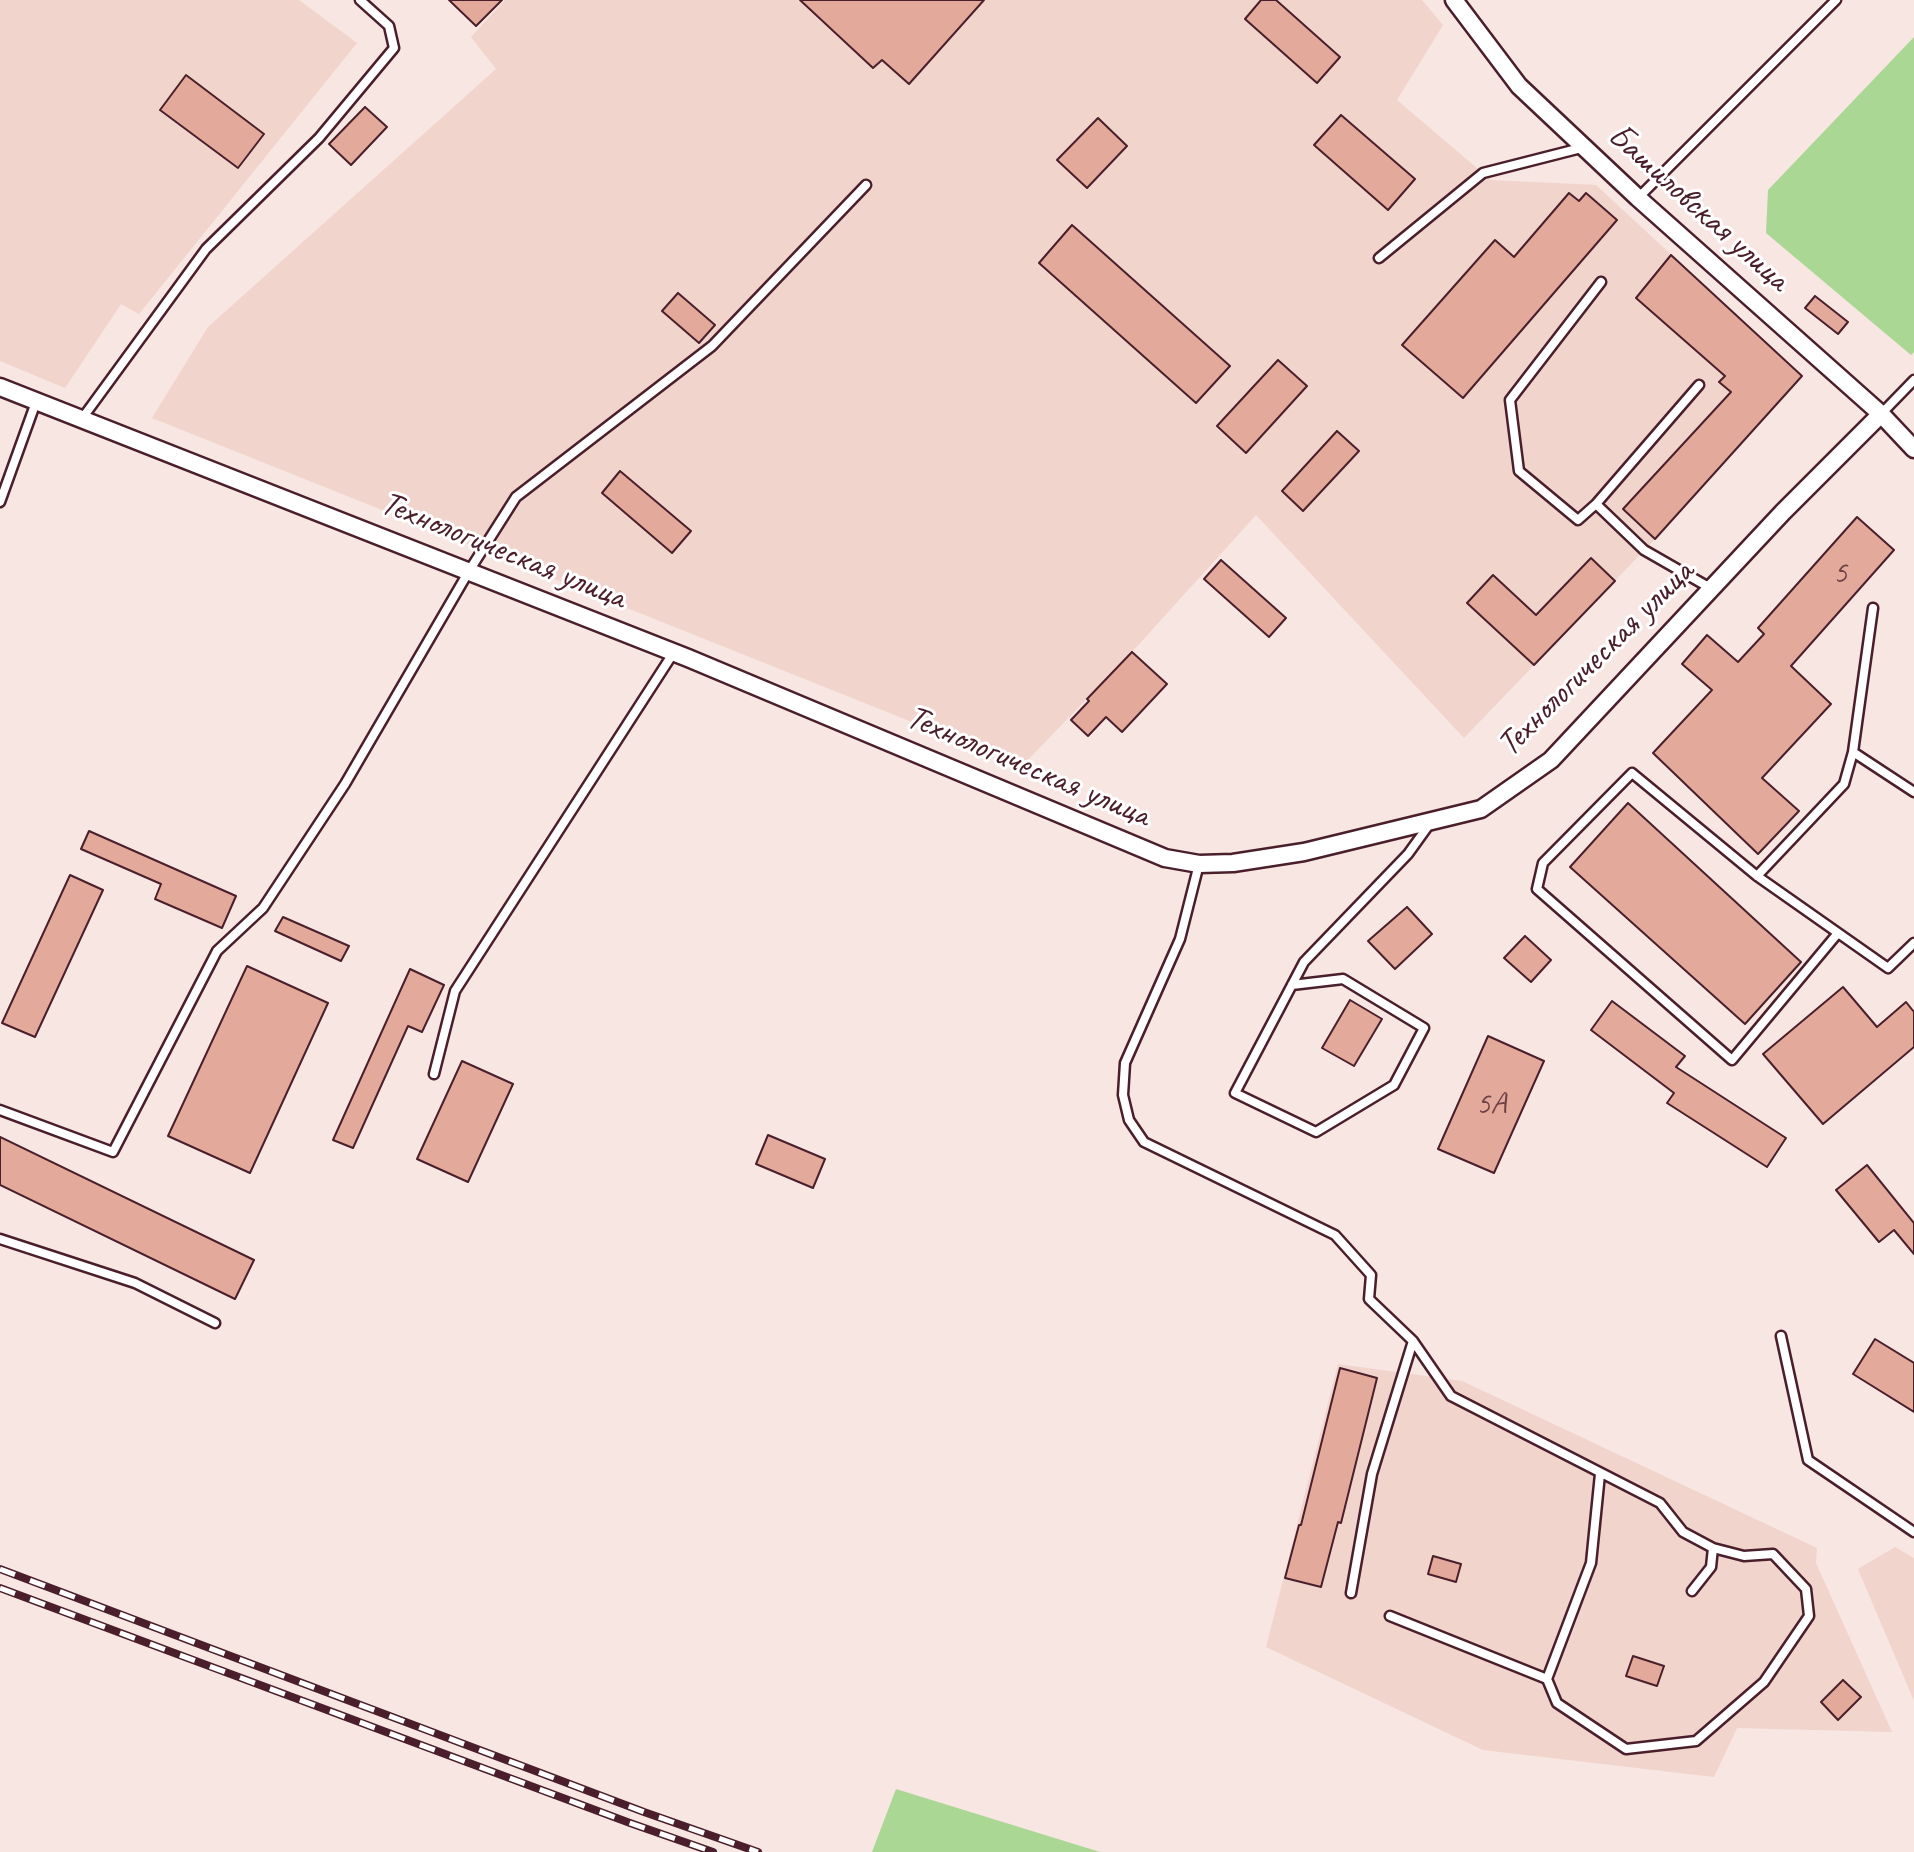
<!DOCTYPE html>
<html>
<head>
<meta charset="utf-8">
<style>
  body { margin:0 }
  canvas { display:block; background:#f7e6e1 }
</style>
</head>
<body>
<canvas width="1914" height="1852"></canvas>
<script>
const ctx = document.querySelector('canvas').getContext('2d');
ctx.lineJoin = 'round';
function fill(path, color) { ctx.fillStyle = color; ctx.fill(path, 'evenodd'); }
const poly = rows => new Path2D(rows.map(r => 'M' + r).join(''));
function strokePath(path, color, width, dash) { ctx.strokeStyle = color; ctx.lineWidth = width; ctx.lineCap = dash ? 'butt' : 'round'; ctx.setLineDash(dash || []); ctx.stroke(path); }
function write(font, color, halo, rows, align = 'center') {
  ctx.font = font + ' Caveat,sans-serif'; ctx.lineWidth = 6; ctx.setLineDash([]); ctx.textBaseline = 'middle'; ctx.strokeStyle = halo; ctx.fillStyle = color; for (const [text, x, y, turn = 0] of rows) {
    ctx.save(); ctx.translate(x, y); ctx.rotate((+turn || 0) * Math.PI / 180); ctx.textAlign = isNaN(turn) ? turn : align; if (halo) ctx.strokeText(text, 0, 0); ctx.fillText(text, 0, 0); ctx.restore();
  }
}
const built = poly([
  [0,0,299,0,357,43,139,314,121,304,65,388,0,361],
  [505,0,1422,0,1443,25,1397,100,1491,180,1596,185,1802,376,1655,539,1464,738,1256,515,1132,652,1022,766,152,418,208,327,496,69,471,37],
  [1338,1364,1462,1381,1817,1548,1816,1563,1892,1732,1737,1728,1714,1777,1483,1750,1266,1647],
  [1895,1547,1914,1558,1914,1701,1858,1569]
]);
const green = poly([
  [1914,37,1914,352,1911,355,1766,233,1768,190],
  [896,1789,1100,1852,872,1852]
]);
const building = poly([
  [449,0,502,0,476,26,449,0],
  [800,0,984,0,909,84,882,60,873,68,800,0],
  [1261,0,1276,0,1340,57,1317,83,1245,19,1261,0],
  [186,75,264,134,238,168,160,110,186,75],
  [365,107,387,127,351,165,329,144,365,107],
  [1341,115,1415,179,1388,210,1314,145,1341,115],
  [1098,118,1127,146,1087,188,1057,160,1098,118],
  [1569,193,1579,201,1586,193,1617,220,1463,398,1402,345,1495,240,1514,257,1569,193],
  [1072,225,1230,366,1196,403,1039,263,1072,225],
  [1671,255,1802,376,1655,539,1623,509,1731,392,1719,382,1725,376,1636,298,1671,255],
  [678,293,715,325,699,343,662,311,678,293],
  [1815,296,1848,322,1838,334,1805,308,1815,296],
  [1278,360,1307,386,1246,453,1217,426,1278,360],
  [1337,431,1359,451,1303,511,1282,491,1337,431],
  [620,471,691,531,672,553,602,493,620,471],
  [1857,517,1894,550,1791,666,1831,704,1762,778,1799,811,1758,854,1653,753,1712,690,1682,664,1707,635,1738,662,1764,634,1758,628,1857,517],
  [1591,558,1615,581,1534,665,1467,603,1493,575,1536,615,1591,558],
  [1221,560,1286,618,1269,637,1204,579,1221,560],
  [1132,652,1167,684,1122,732,1106,717,1088,736,1071,720,1089,701,1087,699,1132,652],
  [1628,803,1801,962,1745,1024,1570,867,1628,803],
  [89,831,236,896,222,928,155,899,161,884,81,849,89,831],
  [70,875,103,890,35,1037,2,1023,70,875],
  [1407,907,1432,934,1395,969,1368,941,1407,907],
  [283,917,349,946,341,961,275,931,283,917],
  [1525,936,1551,960,1531,982,1504,958,1525,936],
  [247,966,328,1003,250,1173,168,1136,247,966],
  [410,969,444,985,422,1032,408,1026,353,1148,333,1140,410,969],
  [1843,987,1877,1027,1906,1002,1914,1012,1914,1047,1823,1124,1763,1054,1843,987],
  [1350,1000,1382,1019,1354,1066,1322,1048,1350,1000],
  [1612,1001,1685,1056,1676,1067,1786,1138,1767,1167,1667,1103,1674,1093,1591,1030,1612,1001],
  [1488,1036,1544,1061,1494,1173,1438,1149,1488,1036],
  [462,1061,513,1084,468,1182,417,1159,462,1061],
  [768,1135,825,1159,813,1188,756,1164,768,1135],
  [0,1137,254,1260,235,1299,0,1185,0,1137],
  [1867,1165,1914,1223,1914,1254,1894,1230,1879,1242,1836,1190,1867,1165],
  [1875,1339,1914,1363,1914,1412,1853,1374,1875,1339],
  [1340,1368,1377,1378,1341,1523,1338,1522,1321,1587,1285,1578,1299,1525,1301,1525,1340,1368],
  [1433,1556,1461,1564,1456,1582,1428,1574,1433,1556],
  [1633,1656,1664,1666,1657,1686,1626,1676,1633,1656],
  [1843,1680,1861,1697,1838,1720,1821,1702,1843,1680]
]);
const service = poly([
  [1638,198,1836,0],
  [1379,258,1483,173,1585,147],
  [1601,282,1510,400,1519,471,1578,520,1596,504,1644,550,1712,589],
  [1881,414,1914,380],
  [81,420,206,249,319,138,394,48,389,26,360,0],
  [0,502,36,402],
  [1596,504,1699,385],
  [1853,752,1873,608],
  [1199,864,1180,939,1125,1063,1123,1095,1129,1120,1144,1142,1335,1235,1371,1275,1369,1299,1413,1341,1451,1396,1660,1503,1683,1532,1713,1548],
  [1757,876,1844,784,1853,752,1914,792],
  [1838,933,1732,1060,1537,889,1543,863,1632,773,1757,876,1888,968,1914,943],
  [1292,985,1343,979,1424,1028,1394,1085,1316,1132,1235,1093,1304,962,1408,854,1431,822],
  [434,1074,455,991,674,652],
  [0,1110,113,1152,217,951,263,908,345,784,469,571,516,497,712,346,866,185],
  [0,1239,135,1283,215,1323],
  [1781,1336,1808,1460,1914,1532],
  [1600,1474,1591,1563,1547,1679,1557,1703,1626,1749,1696,1741,1764,1682,1809,1616,1806,1589,1773,1554,1744,1556,1713,1548,1711,1567,1692,1591],
  [1351,1593,1372,1474,1413,1341],
  [1390,1616,1547,1679]
]);
const minor = poly([
  [1454,0,1519,86,1638,198,1881,414,1914,449],
  [0,387,688,658,1165,858,1199,864,1233,863,1304,852,1481,809,1551,760,1783,512,1881,414]
]);
const rail = poly([
  [0,1569,644,1812,758,1852],
  [0,1588,630,1823,713,1852]
]);
const numberNames = [
  ["5",1840,574],
  ["5А",1491,1105]
];
const streetNames = [
  ["Башиловская улица",1698,208,42],
  ["Технологическая улица",503,551,22],
  ["Технологическая улица",1596,659,-45],
  ["Технологическая улица",1028,767,23]
];
fill(built, '#f1d4cc');
fill(green, '#abd795');
fill(building, '#e3aa9c');
strokePath(building, '#4a1f2b', 2);
strokePath(service, '#4a1f2b', 13);
strokePath(minor, '#4a1f2b', 21);
strokePath(service, '#fff', 8);
strokePath(minor, '#fff', 16);
strokePath(rail, '#4a1f2b', 8);
strokePath(rail, '#fff', 5, [16]);
write('32px', '#704247', null, numberNames);
write('35px', '#4a1f2b', '#fff', streetNames);
</script>
</body>
</html>
